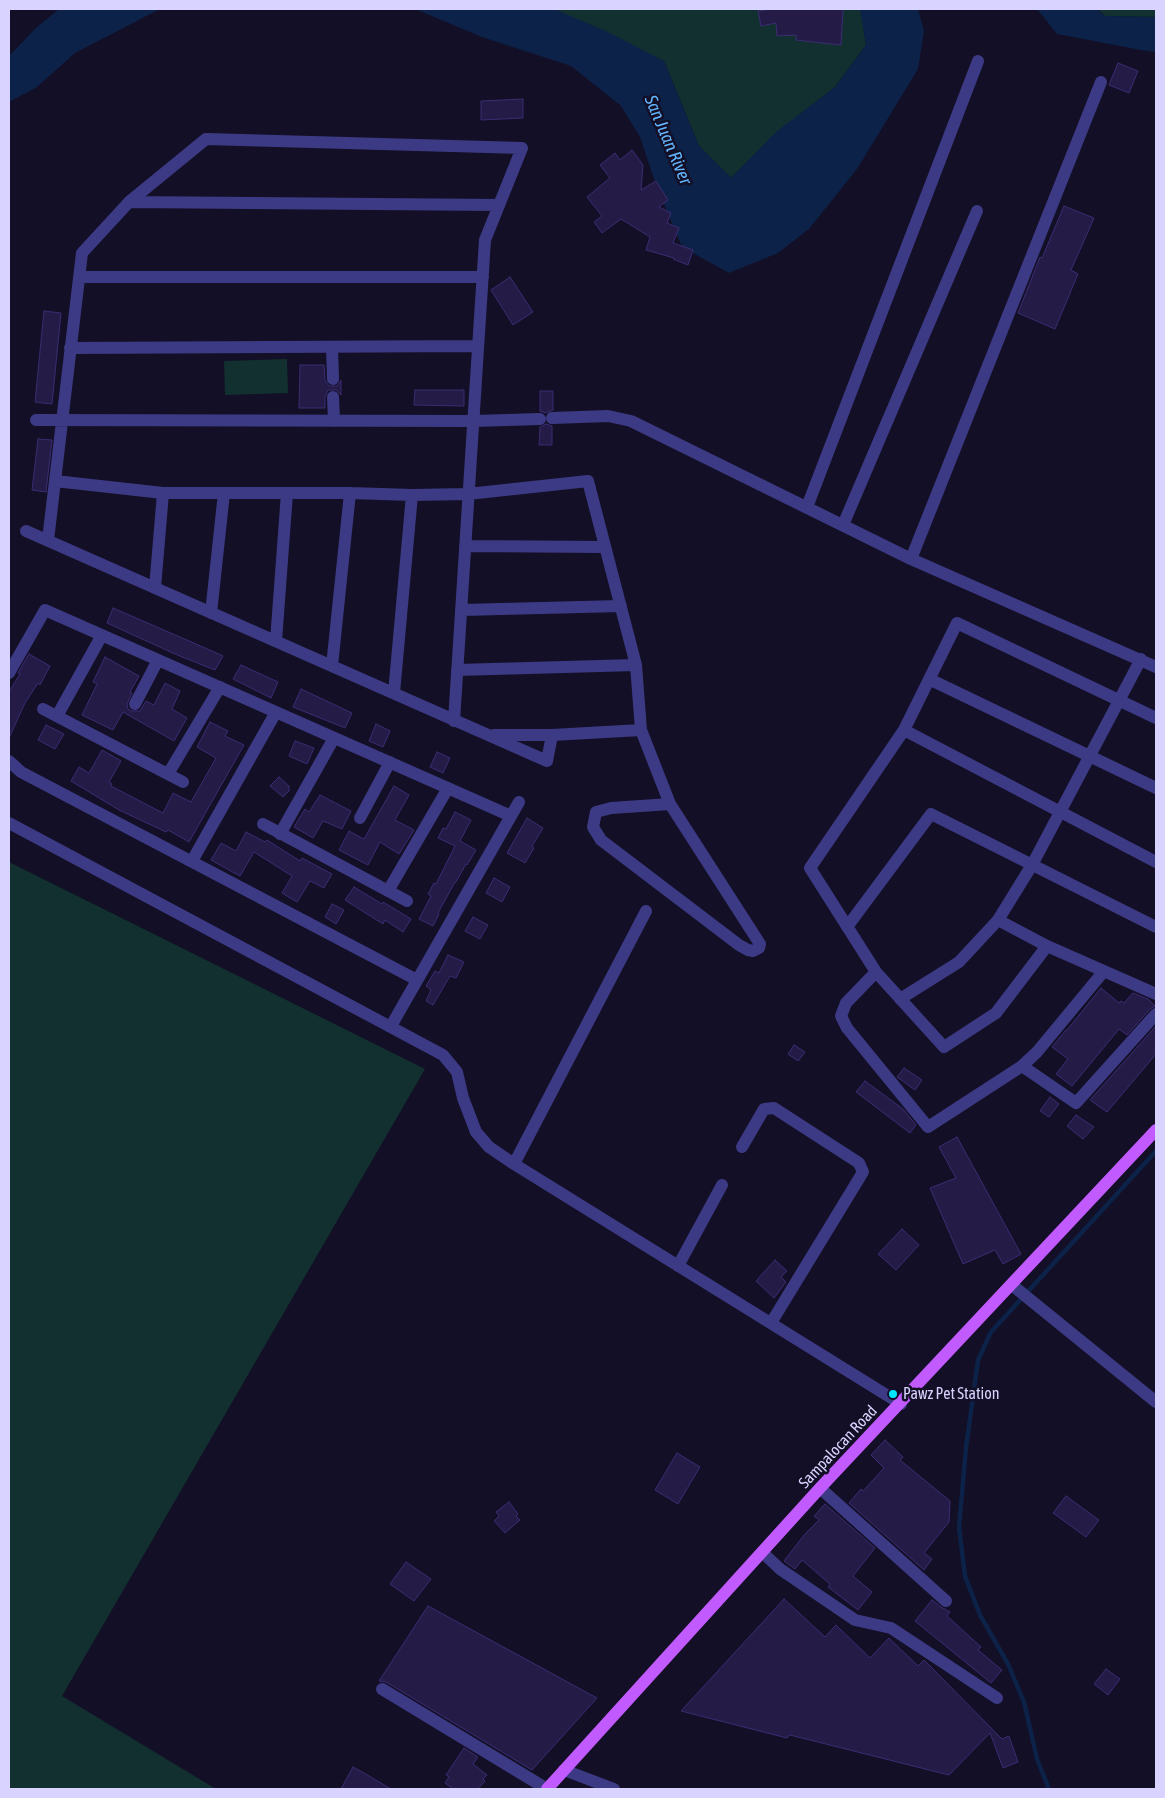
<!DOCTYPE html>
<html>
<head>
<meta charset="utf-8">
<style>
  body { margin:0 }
  #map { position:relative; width:1165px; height:1798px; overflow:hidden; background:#130f26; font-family:"Asap Condensed",sans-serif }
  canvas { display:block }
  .frame { position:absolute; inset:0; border:10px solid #d9d4ff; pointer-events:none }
</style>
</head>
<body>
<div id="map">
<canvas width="1165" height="1798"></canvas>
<div class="frame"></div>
</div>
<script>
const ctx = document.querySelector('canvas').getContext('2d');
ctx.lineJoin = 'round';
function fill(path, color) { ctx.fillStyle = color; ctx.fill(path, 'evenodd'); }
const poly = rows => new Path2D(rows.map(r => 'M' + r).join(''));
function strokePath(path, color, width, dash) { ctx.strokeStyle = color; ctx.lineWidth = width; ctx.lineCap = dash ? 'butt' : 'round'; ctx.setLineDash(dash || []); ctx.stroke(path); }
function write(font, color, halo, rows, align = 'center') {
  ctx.font = font + ' "Asap Condensed",sans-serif'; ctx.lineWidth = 5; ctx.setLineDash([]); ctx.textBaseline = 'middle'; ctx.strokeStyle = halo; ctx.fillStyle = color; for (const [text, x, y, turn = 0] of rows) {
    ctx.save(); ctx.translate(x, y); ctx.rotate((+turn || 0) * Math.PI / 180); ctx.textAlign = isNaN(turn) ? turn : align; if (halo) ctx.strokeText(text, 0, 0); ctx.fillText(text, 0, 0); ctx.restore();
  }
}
const green = poly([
  [554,9,861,9,866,45,835,87,774,135,731,178,699,146,664,61],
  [1097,9,1156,9,1156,17,1105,16],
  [287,359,288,393,225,395,224,361],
  [9,862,425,1069,62,1696,216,1789,9,1789]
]);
const water = poly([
  [59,9,160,9,75,53,37,87,9,102,9,56,36,28],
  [415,9,554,9,608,32,664,61,699,146,731,178,776,132,835,87,866,45,860,9,918,9,924,31,918,69,857,169,809,229,778,253,729,273,682,247,656,185,640,137,621,106,571,66,482,37],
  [1037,9,1096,9,1105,16,1156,17,1156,52,1141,50,1057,34]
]);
const stream = poly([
  [1049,1789,1037,1759,1024,1702,1008,1664,980,1615,965,1576,959,1527,966,1448,978,1360,991,1332,1156,1151]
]);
const building = poly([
  [771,9,843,9,841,45,796,40,796,35,777,36,776,23,761,26,758,11,771,9],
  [1118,63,1138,71,1129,93,1109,85,1118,63],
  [523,99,523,118,481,120,481,101,523,99],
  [632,150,643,165,641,190,656,181,668,200,659,207,671,213,667,223,679,228,673,243,693,250,688,265,673,259,674,258,646,250,650,237,621,219,602,233,594,222,602,216,587,197,610,178,600,165,615,153,620,160,632,150],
  [1064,206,1094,218,1071,270,1078,274,1055,329,1018,313,1040,257,1042,258,1064,206],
  [510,277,533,312,513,325,491,290,510,277],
  [44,311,61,313,52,404,35,402,44,311],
  [300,365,324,365,325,380,329,386,337,386,341,380,341,395,336,390,328,390,325,397,325,408,299,408,300,365],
  [415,390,464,390,464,406,414,405,415,390],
  [540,391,553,391,553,410,546,413,540,411,540,391],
  [546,424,552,426,552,445,539,445,540,427,546,424],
  [38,439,52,440,46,492,32,490,38,439],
  [113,608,203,647,223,656,215,670,175,654,107,623,113,608],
  [29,654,50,666,40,685,38,683,25,703,9,738,9,692,20,674,18,673,29,654],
  [105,657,139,676,130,692,132,693,127,704,128,709,132,711,140,711,146,701,154,705,165,683,180,691,172,709,187,718,174,741,123,712,113,730,82,715,97,684,93,682,105,657],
  [241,665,278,682,271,698,233,679,241,665],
  [301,689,352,713,345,728,293,707,301,689],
  [210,722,228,731,225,736,244,745,189,842,168,830,166,832,119,810,71,781,79,767,89,773,102,750,121,761,109,782,112,784,111,786,163,813,173,793,191,802,216,758,197,747,210,722],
  [376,724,390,731,383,747,369,741,376,724],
  [46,725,64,734,55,749,38,740,46,725],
  [295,741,314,748,307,764,289,756,295,741],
  [437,752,450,758,443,773,430,767,437,752],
  [279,777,289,786,289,791,283,797,270,786,279,777],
  [394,786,409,795,395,820,414,830,399,854,380,842,368,865,339,850,349,831,364,839,394,786],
  [320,795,351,811,342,829,323,821,313,838,294,827,305,809,309,812,320,795],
  [455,812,471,820,460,841,476,850,467,865,466,864,456,882,455,882,438,913,439,914,433,926,419,919,431,896,428,894,434,883,436,884,455,846,438,838,443,828,446,829,455,812],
  [527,818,543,828,532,846,534,848,525,863,507,853,527,818],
  [246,832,265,842,267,840,300,861,302,858,332,874,324,888,310,881,297,902,282,893,292,876,254,852,240,876,211,860,221,843,236,851,246,832],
  [494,878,510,887,502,902,486,893,494,878],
  [354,887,382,904,383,902,411,919,403,932,385,920,383,924,345,900,354,887],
  [332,904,344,910,336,924,325,917,332,904],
  [473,917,488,925,480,939,465,931,473,917],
  [448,955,464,962,456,978,450,976,433,1005,426,1001,431,990,426,986,435,971,439,973,448,955],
  [1101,988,1119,1003,1121,1001,1124,1003,1133,993,1148,999,1155,1006,1150,1009,1127,1035,1119,1029,1072,1086,1056,1074,1068,1059,1052,1047,1066,1030,1067,1030,1101,988],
  [1156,1026,1156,1054,1107,1112,1090,1100,1156,1026],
  [794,1045,805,1052,798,1061,788,1054,794,1045],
  [904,1068,922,1080,915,1090,897,1077,904,1068],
  [865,1081,903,1109,916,1125,910,1133,856,1092,865,1081],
  [1050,1097,1059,1104,1049,1117,1040,1111,1050,1097],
  [1076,1115,1094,1127,1083,1139,1067,1126,1076,1115],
  [957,1137,1021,1254,1003,1264,995,1250,963,1264,930,1188,956,1178,939,1147,957,1137],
  [902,1229,919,1245,896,1270,878,1254,902,1229],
  [775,1260,787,1271,781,1277,786,1282,774,1298,756,1281,775,1260],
  [885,1440,903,1457,900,1460,950,1501,949,1522,924,1553,932,1559,924,1570,849,1503,861,1489,863,1491,884,1468,871,1455,885,1440],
  [677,1453,700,1467,678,1504,655,1490,677,1453],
  [1066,1496,1099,1520,1086,1537,1053,1513,1066,1496],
  [509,1502,518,1514,516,1516,520,1520,505,1533,494,1521,499,1516,496,1512,509,1502],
  [825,1504,875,1548,853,1576,872,1592,858,1610,828,1587,830,1584,802,1560,795,1569,784,1561,805,1534,819,1520,814,1516,825,1504],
  [406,1562,431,1579,414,1601,390,1584,406,1562],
  [784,1599,825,1637,836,1625,870,1658,889,1638,918,1666,924,1660,1002,1739,1009,1736,1018,1762,1003,1768,990,1733,949,1775,790,1735,787,1738,681,1711,784,1599],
  [932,1600,941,1607,950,1612,947,1616,981,1647,978,1650,1002,1670,991,1683,915,1621,932,1600],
  [428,1606,597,1698,532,1770,386,1682,379,1681,428,1606],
  [1106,1669,1120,1679,1108,1695,1094,1684,1106,1669],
  [464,1748,478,1757,473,1764,487,1775,483,1779,485,1781,478,1789,453,1789,445,1783,449,1777,446,1775,464,1748],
  [353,1767,364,1773,391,1789,341,1789,353,1767]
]);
const minor = poly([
  [129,202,498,205],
  [79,277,483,277],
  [332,347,333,379],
  [70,348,478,346],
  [333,397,334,421],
  [552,418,608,416,631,421,911,559,1156,667],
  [36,420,474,421,540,419],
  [55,481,163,493,350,493,412,495,468,494,588,481,636,665,641,730,670,804,760,944,759,948,753,951,748,950,739,945,601,840,593,827,596,812,611,808,670,804],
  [807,507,978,61],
  [843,525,977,211],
  [26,531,547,761,552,735],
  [48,540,82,253,129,202,206,139,522,148,485,240,454,721],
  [465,546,605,547],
  [911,559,1101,82],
  [155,588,163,493],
  [461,610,621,606],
  [211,613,224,493],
  [276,641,287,493],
  [332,666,350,493],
  [457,670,636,665],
  [9,673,45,610,511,816],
  [929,679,1156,788],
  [394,693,412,495],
  [135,704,158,660],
  [43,709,183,782],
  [57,716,102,635],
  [904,730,1156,862],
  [494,735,552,735,641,730],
  [9,761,21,772,417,980],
  [168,774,220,687],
  [360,818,390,762],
  [9,823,443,1055,457,1072,463,1098,476,1132,489,1147,514,1164,901,1404],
  [263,824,407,901],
  [280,834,334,738],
  [192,861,276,712],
  [388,891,448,788],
  [998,920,1047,946,1156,994],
  [847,927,931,814,1156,927],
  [1047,946,996,1013,944,1047,876,972,810,868,904,730,957,623,1156,718],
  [876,972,846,1003,841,1016,847,1028,928,1127,1022,1066,1037,1052,1104,971],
  [900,999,959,962,998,920,1032,865,1141,659],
  [391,1026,519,802],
  [1022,1066,1076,1103,1156,1014],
  [742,1147,764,1109,774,1108,859,1163,863,1172,771,1323],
  [514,1164,646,911],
  [678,1266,722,1185],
  [1012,1285,1156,1402],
  [820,1488,946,1601],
  [762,1552,780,1569,855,1620,891,1628,997,1698],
  [382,1689,547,1789],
  [564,1770,614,1789]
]);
const major = poly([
  [547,1789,820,1488,1156,1130]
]);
const markers = [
  [893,1394,5,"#00e5ff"]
];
const poiNames = [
  ["Pawz Pet Station",903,1394]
];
const streetNames = [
  ["Sampalocan Road",838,1447,-47]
];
const waterNames = [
  ["San Juan River",668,140,67]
];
fill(green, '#12302f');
fill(water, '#0c2248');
strokePath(stream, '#0c2248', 4.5);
fill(building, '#241b47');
strokePath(building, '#3b2d73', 1);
strokePath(minor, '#3d3a85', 12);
strokePath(major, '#c25bff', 12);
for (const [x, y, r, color] of markers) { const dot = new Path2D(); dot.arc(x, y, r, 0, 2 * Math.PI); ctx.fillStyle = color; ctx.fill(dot); strokePath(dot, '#130f26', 2); }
write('16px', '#d9d4ff', '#130f26', poiNames, 'left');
write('16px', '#d9d4ff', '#130f26', streetNames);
write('italic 18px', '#62b6ff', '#130f26', waterNames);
</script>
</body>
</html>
